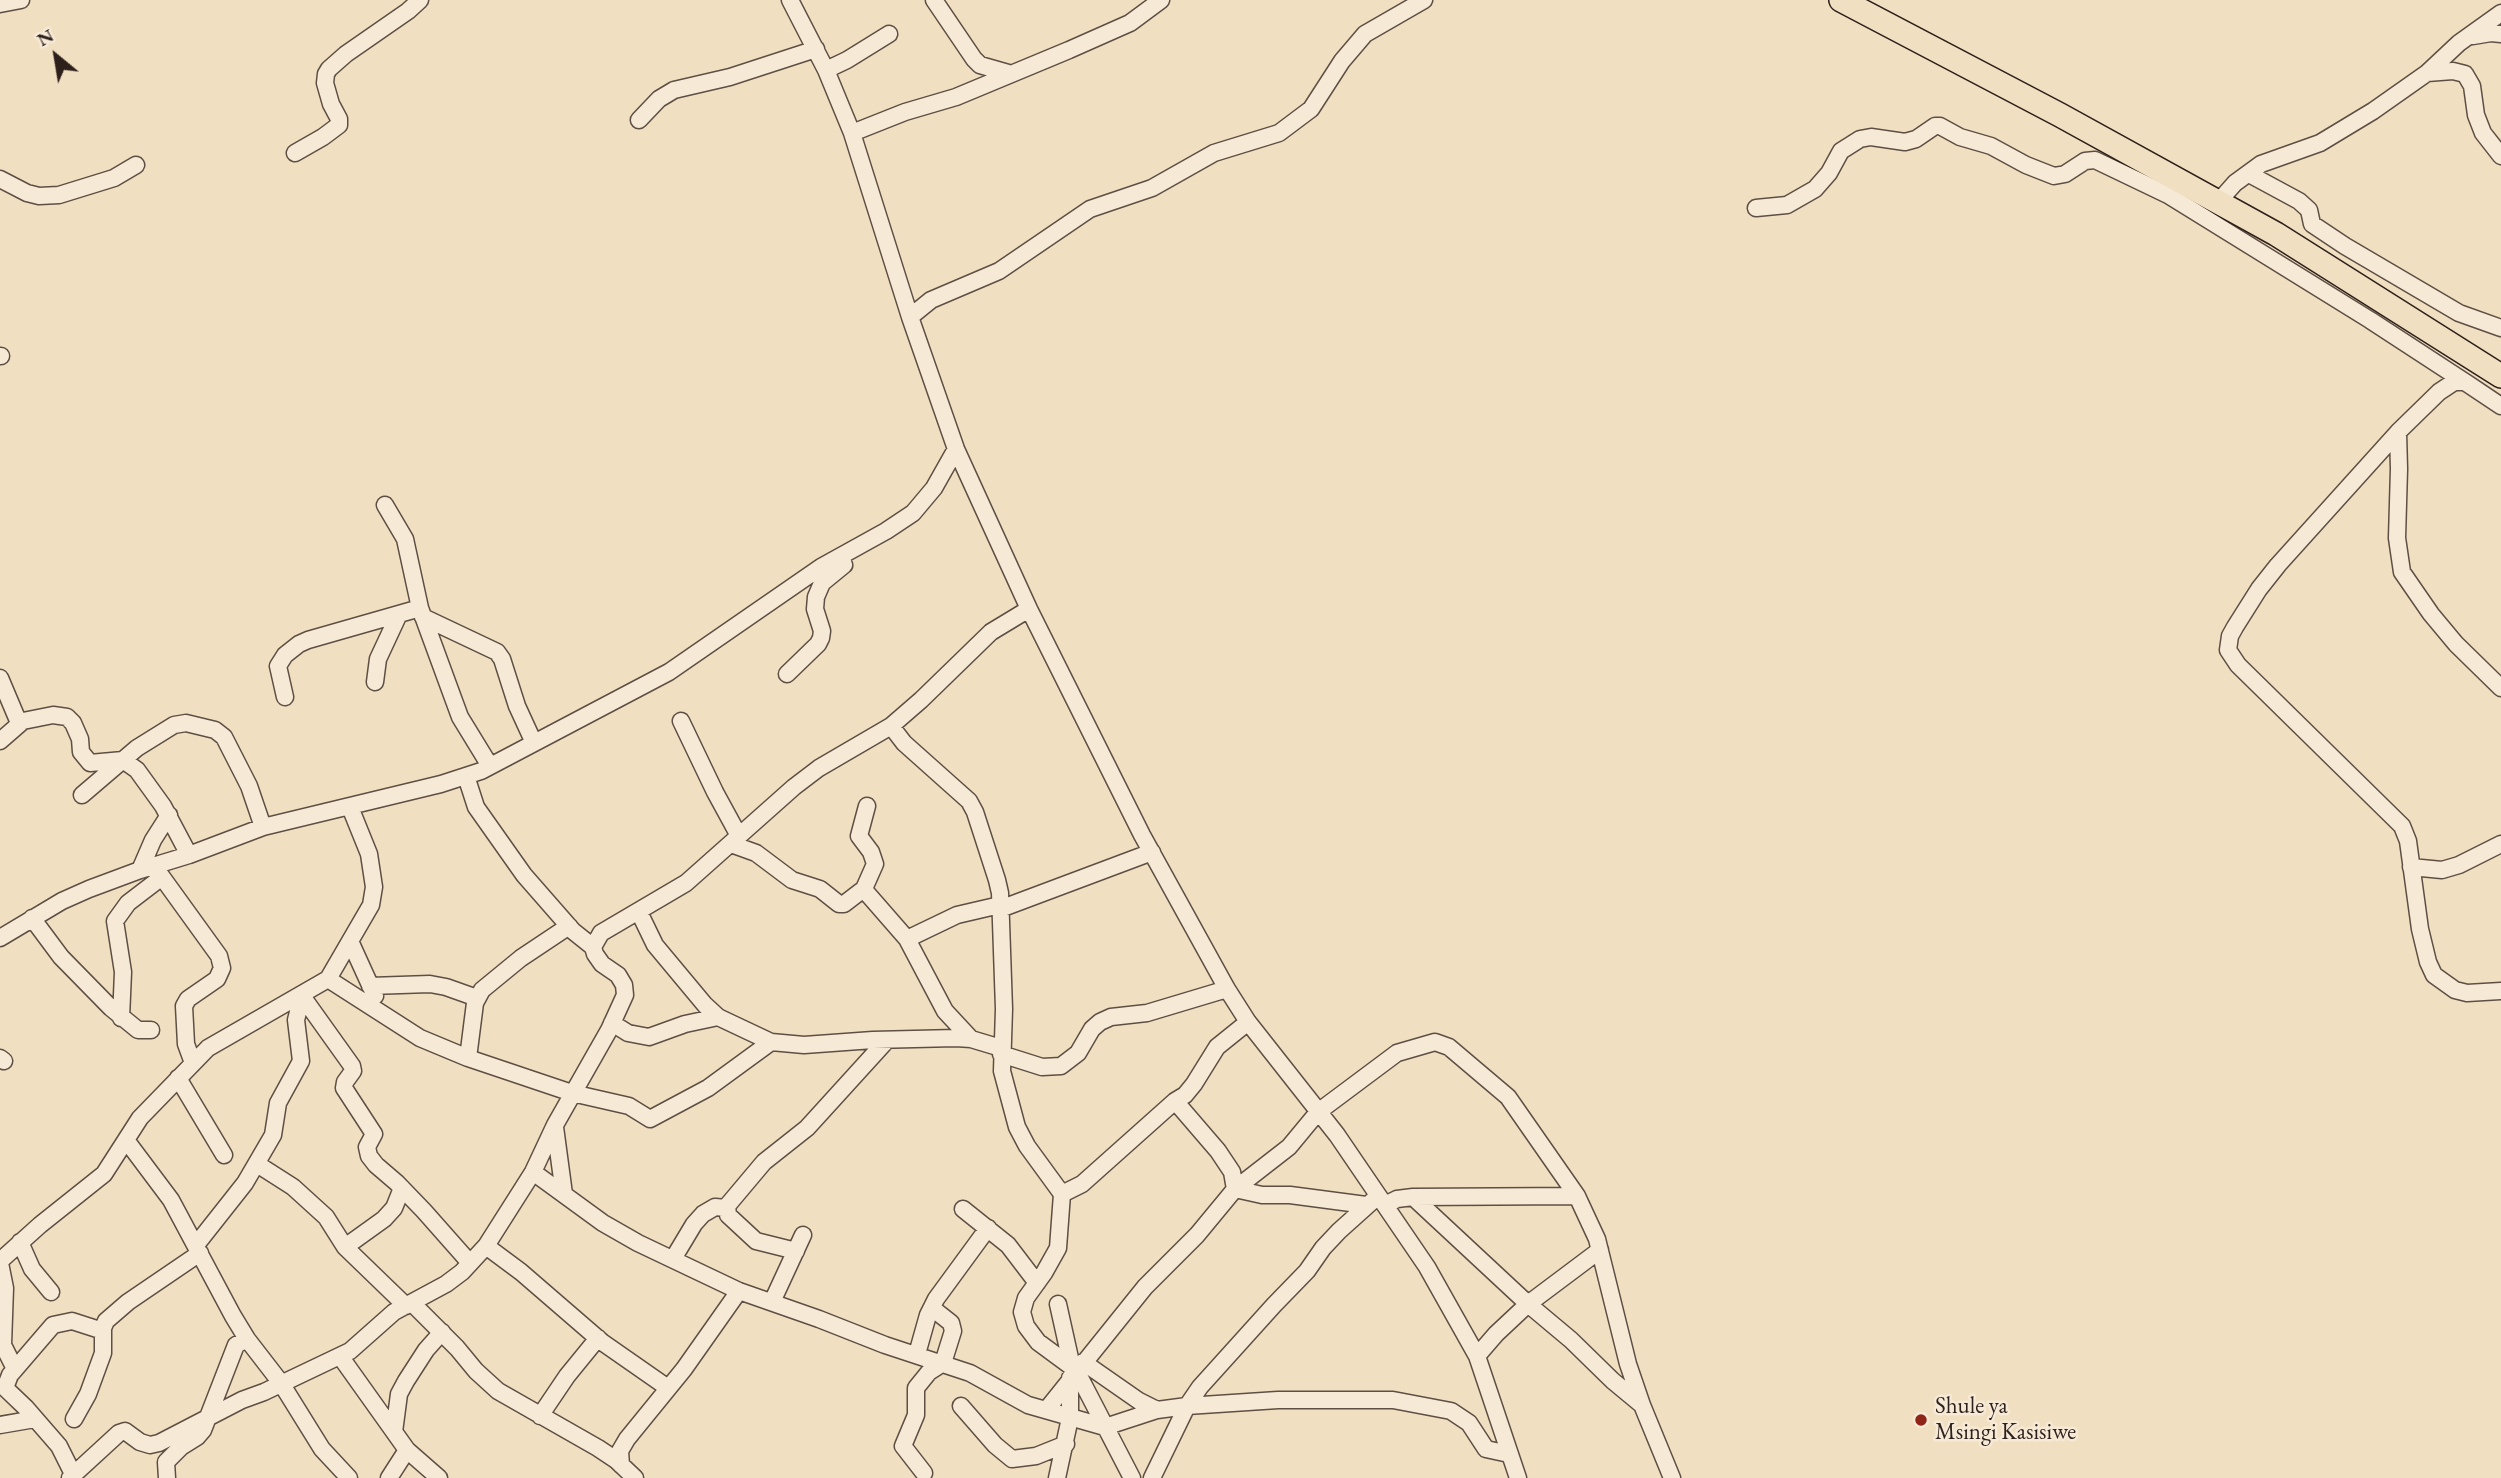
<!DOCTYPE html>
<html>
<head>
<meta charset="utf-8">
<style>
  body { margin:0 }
  #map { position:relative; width:2501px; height:1478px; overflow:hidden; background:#f1dfc1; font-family:"EB Garamond",serif }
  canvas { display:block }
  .north { position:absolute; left:21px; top:21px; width:70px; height:70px; -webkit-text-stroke:5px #f6ead7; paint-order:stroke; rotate:330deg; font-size:19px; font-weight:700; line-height:28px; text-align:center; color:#2d1f1a }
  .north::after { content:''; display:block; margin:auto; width:24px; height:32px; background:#2d1f1a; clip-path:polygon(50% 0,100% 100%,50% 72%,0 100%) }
</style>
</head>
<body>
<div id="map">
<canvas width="2501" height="1478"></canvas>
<div class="north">N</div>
</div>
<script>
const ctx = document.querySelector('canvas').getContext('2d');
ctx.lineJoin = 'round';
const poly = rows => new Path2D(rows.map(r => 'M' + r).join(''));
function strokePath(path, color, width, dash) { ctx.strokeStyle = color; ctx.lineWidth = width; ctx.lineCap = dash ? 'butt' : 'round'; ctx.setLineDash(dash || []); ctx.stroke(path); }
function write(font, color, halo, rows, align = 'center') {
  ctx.font = font + ' "EB Garamond",serif'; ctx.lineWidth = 5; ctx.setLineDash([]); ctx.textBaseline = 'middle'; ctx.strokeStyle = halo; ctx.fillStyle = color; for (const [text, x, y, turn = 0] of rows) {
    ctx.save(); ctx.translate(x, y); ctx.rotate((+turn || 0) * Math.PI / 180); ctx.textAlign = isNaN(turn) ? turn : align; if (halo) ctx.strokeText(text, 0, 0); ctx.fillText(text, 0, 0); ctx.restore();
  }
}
const minor = poly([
  [790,0,826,70,852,133,910,317,956,449,1029,609,1142,835,1227,989,1248,1022,1337,1135,1427,1267,1477,1356,1518,1478],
  [934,0,974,59,980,65,1008,73],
  [0,4,21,0],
  [2473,36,2491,33,2501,34],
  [826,70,847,60,889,34],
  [2427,73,2453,71,2465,74,2472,86,2476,115,2483,133,2501,156],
  [639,120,659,99,674,90,730,77,816,49],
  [852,133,905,112,956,97,1069,50,1130,23,1161,0],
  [295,153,323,137,339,125,339,119,331,104,325,83,326,74,329,69,346,54,408,11,420,0],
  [2249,174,2299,201,2309,210,2312,224,2345,246,2459,313,2501,328],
  [0,179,27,193,39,196,59,195,114,178,136,165],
  [2219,201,2235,183,2261,164,2320,143,2373,111,2427,73,2459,43,2501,13],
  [1756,208,1787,205,1815,189,1829,173,1841,151,1860,139,1871,137,1905,142,1916,139,1935,126,1940,126,1960,137,1991,146,2026,165,2054,176,2065,174,2085,161,2095,160,2168,195,2370,320,2465,382],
  [910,317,931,300,999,271,1090,209,1152,188,1214,153,1279,133,1311,109,1342,61,1365,34,1424,0],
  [0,356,1,356],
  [2501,406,2465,382,2454,382,2439,392,2398,432,2278,565,2259,589,2235,627,2230,636,2228,650,2238,665,2402,826,2408,841,2420,929,2428,962,2434,975,2455,990,2467,993,2501,991],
  [2398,432,2399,469,2397,538,2402,572,2431,614,2456,644,2501,688],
  [385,505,405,539,420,608,460,717,490,766],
  [423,617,497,652,502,659,517,706,534,743],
  [787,674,818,644,821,638,822,631,815,609,816,597,822,583,844,565,841,556],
  [0,678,19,723],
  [375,682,378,659,399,614],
  [285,697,278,666,285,655,299,644,308,640,420,608],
  [681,721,715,792,739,836],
  [891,726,904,743,969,801,975,812,997,880,1000,893,1004,1009,1002,1071,1017,1127,1027,1146,1062,1194,1058,1248,1044,1273,1026,1298,1022,1312,1026,1326,1038,1342,1076,1370,1132,1478],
  [0,741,23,721,53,715,67,717,73,723,80,739,81,752,90,763,123,760,137,770,163,806,189,855],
  [466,776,476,807,524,875,573,931,593,947],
  [82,795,137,748,174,725,186,723,215,730,224,737,249,786,263,827],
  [731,844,756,853,792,880,820,889,839,904,844,904,861,891,866,892,907,939,945,1011,971,1039],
  [154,866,219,956,222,968,217,979,188,999,184,1006,186,1044,193,1063],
  [2411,867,2442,870,2459,865,2501,844],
  [140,870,153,840,169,815],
  [863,891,875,864,871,852,859,836,867,806],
  [1000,909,1152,852],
  [639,912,655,945,705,1005,718,1017,771,1042,804,1045,873,1040,956,1038,971,1039,1001,1048],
  [32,918,61,957,111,1008,138,1030,151,1030],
  [0,938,62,901,89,889,140,870,189,855,263,827,441,784,481,771,519,751,669,672,821,567,886,531,913,513,934,488,956,449],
  [907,939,957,915,1000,905],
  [350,941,375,996],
  [328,979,420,1038,468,1058,572,1093,629,1106,650,1119,708,1088,771,1042],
  [370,986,430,984,446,987,477,998],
  [302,996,352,1066,353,1071,345,1082,344,1088,374,1134,367,1147,369,1156,376,1165,397,1183,424,1211,470,1263],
  [121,1018,123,972,115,921,128,903,162,877],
  [612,1023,628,1033,649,1037,685,1024,718,1017],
  [1001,1054,1042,1067,1061,1066,1078,1053,1092,1029,1100,1022,1111,1017,1147,1013,1227,989],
  [0,1058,4,1061],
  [468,1058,475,1003,482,990,521,958,569,926],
  [178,1078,224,1155],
  [1175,1101,1218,1151,1232,1172,1235,1189,1262,1195,1290,1195,1366,1205],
  [555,1127,564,1194],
  [126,1140,171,1200,233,1316,247,1339,281,1383,322,1449,349,1478],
  [257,1164,293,1187,326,1217,345,1247,406,1306],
  [533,1172,603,1223,638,1243,739,1291,819,1319,885,1345,970,1373,1028,1405,1105,1427,1157,1410],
  [1062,1194,1082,1184,1175,1101,1185,1095,1194,1084,1217,1047,1248,1022],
  [1413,1197,1528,1304,1571,1340,1613,1381,1642,1405,1672,1478],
  [1385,1205,1397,1199,1413,1197,1577,1196],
  [963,1209,1008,1245,1037,1283],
  [20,1242,32,1269,51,1292],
  [196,1245,245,1183,273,1135,278,1103,301,1061,296,1020,302,996],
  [486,1246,521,1272,602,1342,668,1388],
  [345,1247,384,1219,394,1208,402,1188],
  [796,1251,756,1241,728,1215,727,1206,764,1162,807,1128,887,1040],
  [673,1259,694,1224,703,1214,715,1207,726,1208],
  [0,1261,40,1225,104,1174,140,1118,208,1048,328,979,371,905,374,887,369,854,350,807],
  [0,1263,5,1288,3,1345,15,1369],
  [772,1302,803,1235],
  [412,1303,457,1348,476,1371,498,1391,598,1448,616,1460,635,1478],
  [1058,1304,1072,1367],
  [917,1354,928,1315,936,1299,988,1228],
  [340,1356,407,1450,439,1478],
  [1477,1356,1496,1334,1528,1304,1600,1250],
  [1083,1362,1139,1401,1157,1410,1187,1406,1278,1400,1393,1400,1451,1411,1469,1423,1486,1449,1509,1454],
  [961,1406,995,1445,1012,1459,1036,1456,1066,1444],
  [1047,1409,1145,1287,1197,1235,1235,1189,1289,1147,1318,1112,1397,1053,1435,1042,1449,1047,1508,1097,1577,1196,1597,1239,1628,1364,1642,1405],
  [540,1416,567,1376,598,1338],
  [74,1419,88,1394,103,1353,103,1328,106,1321,128,1302,200,1253],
  [0,1425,35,1419],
  [394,1432,399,1394,406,1381,426,1350,442,1332],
  [621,1465,620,1451,627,1439,684,1369,739,1291],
  [924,1473,903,1446,916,1415,916,1388,929,1372,943,1363,953,1331,951,1323,932,1308],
  [73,1474,59,1446,26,1408,5,1388,10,1375,53,1325,72,1321,103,1331],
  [70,1478,119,1433,125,1431,140,1442,150,1445,159,1443,242,1400,264,1392,350,1351,394,1312,446,1284,462,1272,486,1246,533,1172,555,1125,609,1030,625,995,624,985,618,975,602,964,595,954,593,947,601,933,686,883,794,787,819,768,891,726,921,700,991,632,1029,609],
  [167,1478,166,1462,181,1447,197,1437,203,1430,236,1345,247,1339],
  [389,1478,407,1450],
  [1057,1478,1070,1418,1070,1378],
  [1152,1478,1187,1406,1200,1387,1274,1305,1307,1271,1323,1248,1339,1231,1378,1196]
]);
const highway = poly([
  [1841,0,2060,115,2276,234,2501,376]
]);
const markers = [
  [1921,1420,7,"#8f2418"]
];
const poiNames = [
  ["Shule ya",1935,1407],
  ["Msingi Kasisiwe",1935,1433]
];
strokePath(minor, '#5e4f44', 19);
strokePath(highway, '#2d1f1a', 26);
strokePath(minor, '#f6ead7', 16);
strokePath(highway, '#f1dfc1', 23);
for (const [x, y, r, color] of markers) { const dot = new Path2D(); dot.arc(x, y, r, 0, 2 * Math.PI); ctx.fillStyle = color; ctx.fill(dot); strokePath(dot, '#f6ead7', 2.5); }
write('23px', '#2d1f1a', '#f6ead7', poiNames, 'left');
</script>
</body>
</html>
